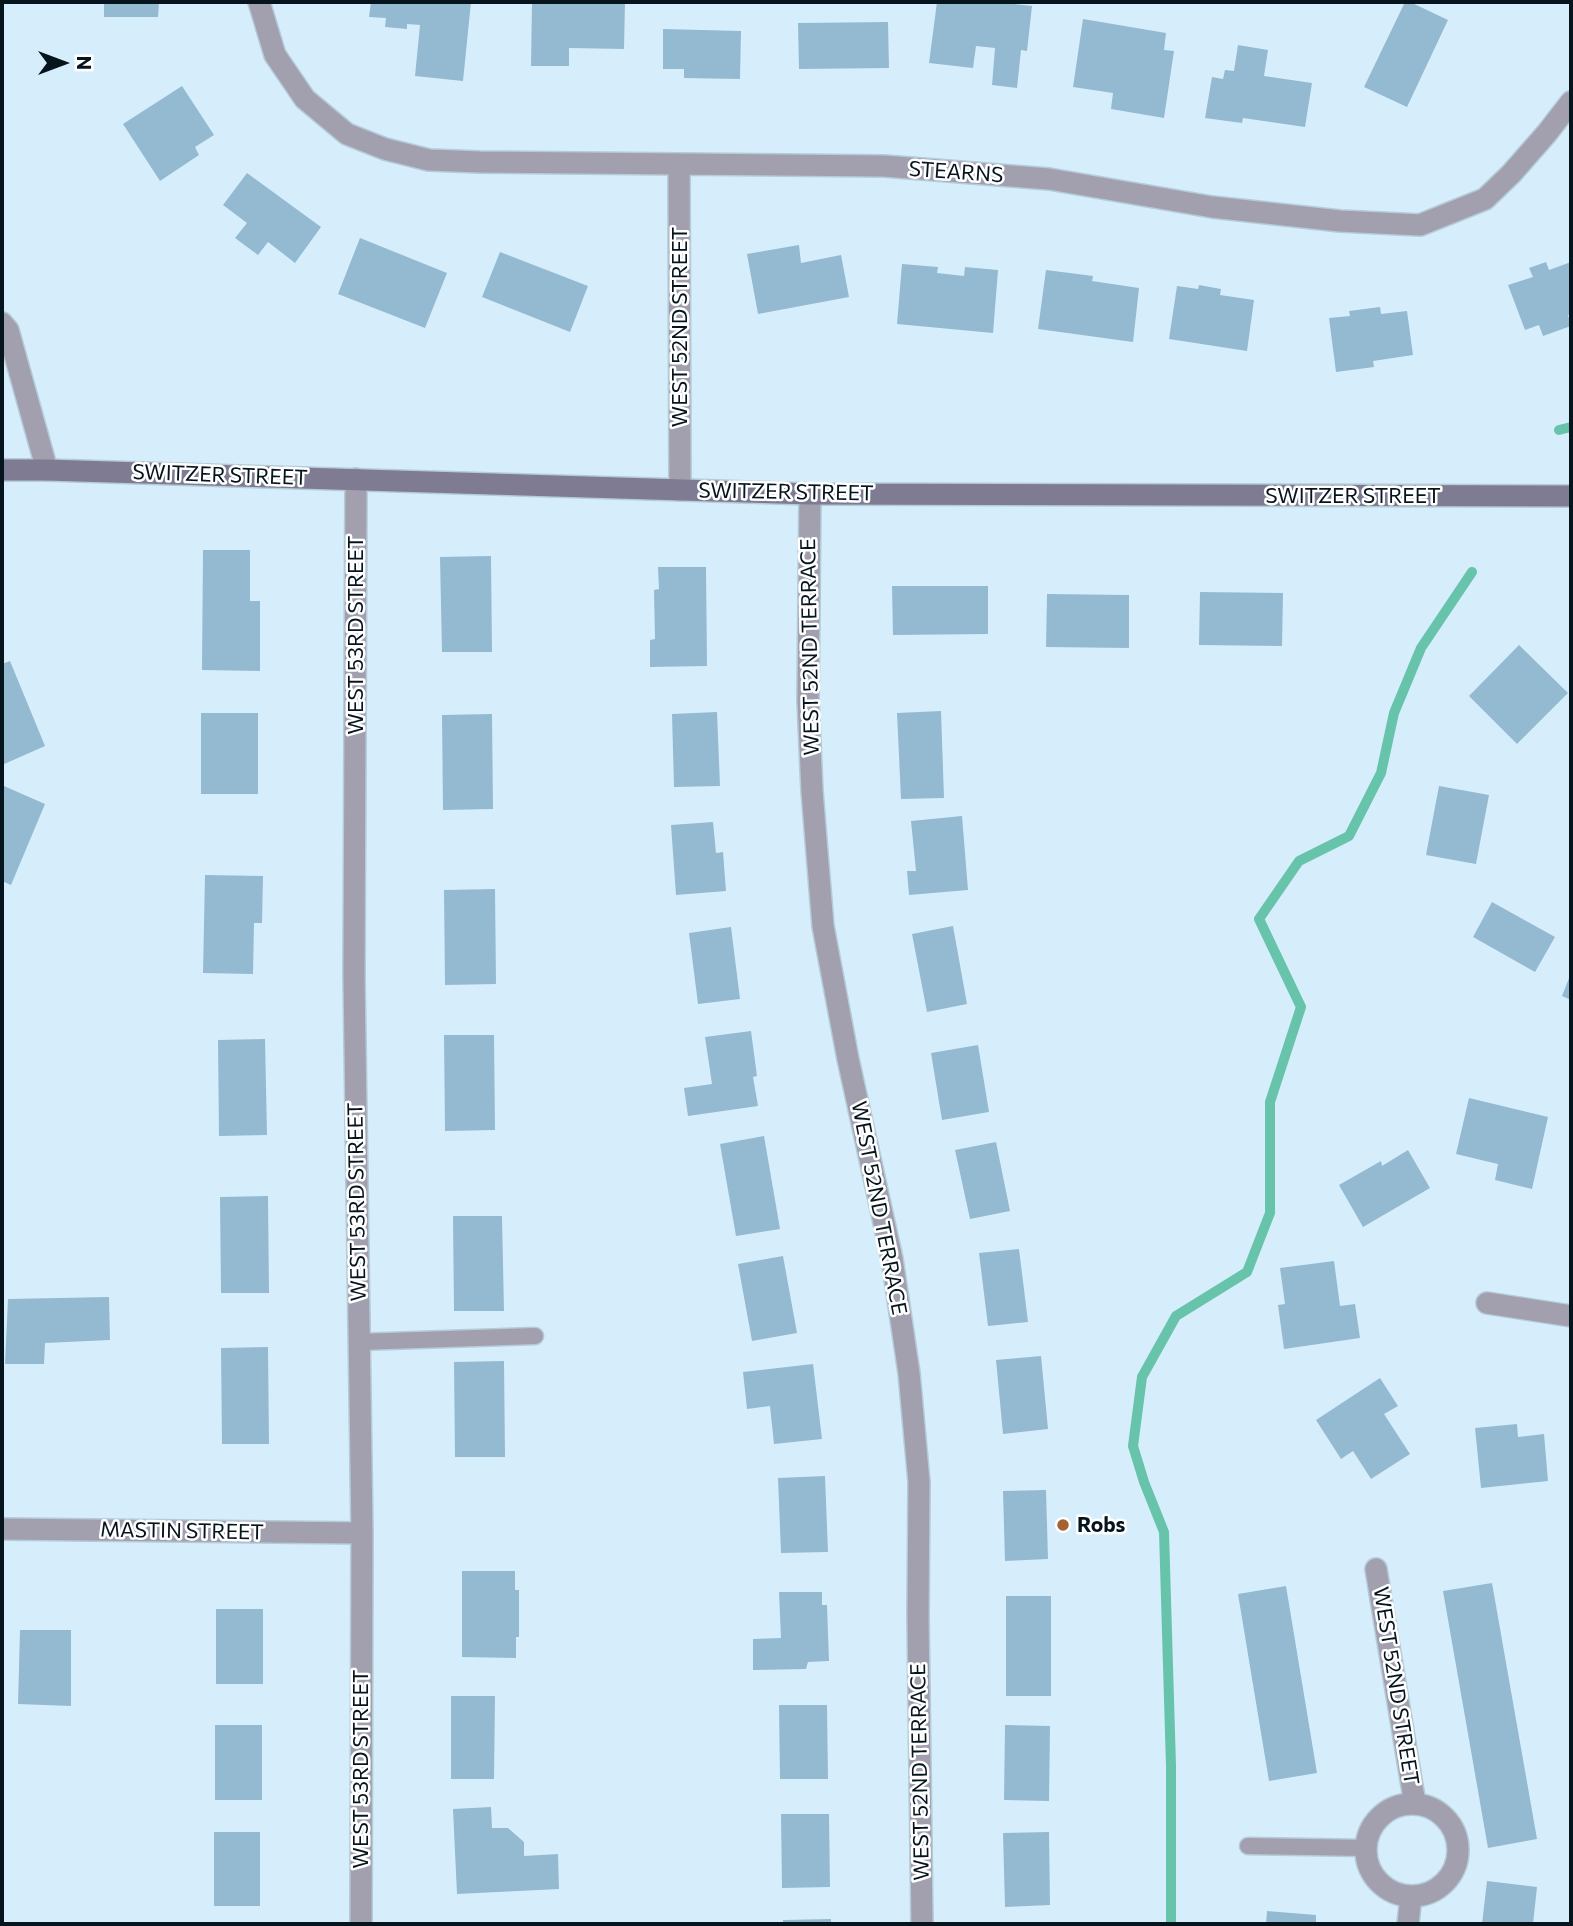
<!DOCTYPE html>
<html>
<head>
<meta charset="utf-8">
<style>
  body { margin:0 }
  #map { position:relative; width:1573px; height:1926px; overflow:hidden; background:#d6eefc; font-family:Commissioner,sans-serif }
  canvas { display:block }
  .frame { position:absolute; inset:0; border:4px solid #06151d; pointer-events:none }
  .north { position:absolute; left:28px; top:28px; width:70px; height:70px; -webkit-text-stroke:5px #fff; paint-order:stroke; rotate:90deg; font-size:19px; font-weight:700; line-height:28px; text-align:center; color:#06151d }
  .north::after { content:''; display:block; margin:auto; width:24px; height:32px; background:#06151d; clip-path:polygon(50% 0,100% 100%,50% 72%,0 100%) }
</style>
</head>
<body>
<div id="map">
<canvas width="1573" height="1926"></canvas>
<div class="frame"></div>
<div class="north">N</div>
</div>
<script>
const ctx = document.querySelector('canvas').getContext('2d');
ctx.lineJoin = 'round';
const poly = rows => new Path2D(rows.map(r => 'M' + r).join(''));
function strokePath(path, color, width, dash) { ctx.strokeStyle = color; ctx.lineWidth = width; ctx.lineCap = dash ? 'butt' : 'round'; ctx.setLineDash(dash || []); ctx.stroke(path); }
function fill(path, color) { ctx.fillStyle = color; ctx.fill(path, 'evenodd'); }
function write(font, color, halo, rows, align = 'center') {
  ctx.font = font + ' Commissioner,sans-serif'; ctx.lineWidth = 5; ctx.setLineDash([]); ctx.textBaseline = 'middle'; ctx.strokeStyle = halo; ctx.fillStyle = color; for (const [text, x, y, turn = 0] of rows) {
    ctx.save(); ctx.translate(x, y); ctx.rotate((+turn || 0) * Math.PI / 180); ctx.textAlign = isNaN(turn) ? turn : align; if (halo) ctx.strokeText(text, 0, 0); ctx.fillText(text, 0, 0); ctx.restore();
  }
}
const stream = poly([
  [1559,430,1571,427],
  [1171,1924,1171,1766,1164,1532,1144,1482,1133,1446,1142,1377,1176,1316,1247,1272,1270,1213,1270,1102,1301,1007,1259,919,1299,861,1349,836,1381,773,1394,713,1421,648,1472,572]
]);
const building = poly([
  [104,2,159,2,158,17,104,17],
  [371,2,471,2,463,81,415,76,420,25,407,24,407,29,385,27,386,18,369,17],
  [532,2,625,2,624,49,569,48,569,66,531,66],
  [937,2,1014,2,1014,4,1032,6,1027,51,1021,50,1017,88,992,85,995,48,976,46,973,68,929,63],
  [1405,2,1410,2,1448,20,1407,107,1364,87],
  [1083,19,1166,33,1164,50,1174,51,1164,118,1111,109,1113,93,1073,87],
  [888,22,889,68,799,69,798,23],
  [663,29,741,31,740,79,684,78,684,69,663,69],
  [1238,45,1268,50,1264,76,1312,83,1305,127,1243,118,1242,123,1205,118,1212,77,1223,79,1225,70,1234,71],
  [182,86,214,135,195,147,199,155,160,181,123,124],
  [247,173,321,227,295,263,268,242,258,255,235,238,247,223,223,205],
  [360,238,447,273,425,328,338,294],
  [799,245,801,263,841,255,849,297,758,314,747,254],
  [500,252,588,286,570,332,482,297],
  [1546,262,1549,270,1571,262,1571,314,1568,315,1571,326,1543,336,1539,325,1525,330,1508,285,1533,277,1529,268],
  [902,264,938,267,937,273,964,276,965,267,998,270,993,333,897,324],
  [1046,270,1093,276,1092,281,1139,288,1133,342,1038,329],
  [1199,285,1221,289,1220,295,1254,300,1247,351,1169,339,1177,286,1198,289],
  [1380,307,1381,314,1407,311,1413,355,1373,361,1374,367,1336,372,1329,318,1350,316,1349,311],
  [203,550,250,550,250,601,260,601,260,671,202,670],
  [491,556,492,652,442,652,440,557],
  [658,567,706,567,707,666,650,667,650,640,655,639,654,590,659,589],
  [892,586,988,586,988,634,893,635],
  [1200,592,1283,593,1282,646,1199,645],
  [1047,594,1129,595,1129,648,1046,647],
  [1519,645,1568,693,1517,744,1469,696],
  [10,661,45,746,2,765,2,664],
  [941,711,944,798,901,799,897,713],
  [717,712,720,786,674,787,672,714],
  [201,713,258,713,258,794,201,794],
  [492,714,493,809,443,810,442,715],
  [4,786,45,804,11,885,2,881,2,790],
  [1439,786,1489,795,1476,864,1426,855],
  [962,816,968,890,909,895,907,871,916,871,911,821],
  [713,822,716,853,723,852,726,891,676,895,671,825],
  [205,875,263,876,262,923,254,923,253,974,203,973],
  [495,889,496,984,445,985,444,890],
  [1492,902,1555,937,1535,972,1473,937],
  [953,926,967,1004,927,1012,912,934],
  [731,927,740,999,698,1004,689,933],
  [1571,973,1571,1000,1562,996],
  [751,1031,757,1076,753,1077,758,1106,688,1116,684,1088,712,1084,705,1037],
  [444,1035,494,1035,495,1130,445,1131],
  [265,1039,267,1135,219,1136,218,1040],
  [978,1045,989,1112,942,1120,931,1053],
  [1469,1098,1548,1117,1532,1189,1495,1180,1498,1164,1456,1154],
  [764,1136,780,1229,736,1236,720,1144],
  [996,1142,1010,1211,970,1219,955,1150],
  [1408,1150,1430,1188,1363,1227,1339,1185,1381,1161,1382,1166],
  [268,1196,269,1293,221,1293,220,1197],
  [453,1216,502,1216,504,1311,454,1311],
  [1019,1249,1028,1322,988,1326,979,1253],
  [783,1256,797,1333,752,1341,738,1264],
  [1334,1261,1340,1306,1355,1304,1360,1338,1284,1349,1278,1305,1285,1304,1280,1268],
  [109,1297,110,1340,45,1343,44,1364,5,1364,8,1299],
  [268,1347,269,1444,222,1444,221,1348],
  [1041,1356,1048,1429,1003,1434,996,1360],
  [504,1361,505,1457,455,1457,454,1362],
  [813,1364,822,1439,774,1444,770,1406,747,1409,743,1372],
  [1380,1378,1398,1406,1384,1414,1410,1454,1371,1479,1353,1451,1341,1459,1316,1420],
  [1517,1424,1518,1437,1544,1434,1548,1481,1481,1488,1475,1428],
  [825,1476,828,1552,781,1553,778,1478],
  [1046,1490,1048,1559,1005,1561,1003,1491],
  [462,1571,515,1571,515,1590,519,1590,519,1637,516,1637,516,1658,462,1657],
  [1492,1583,1537,1839,1488,1848,1443,1591],
  [1286,1586,1317,1773,1269,1781,1238,1594],
  [779,1592,822,1592,822,1605,827,1605,829,1661,808,1662,806,1669,753,1670,753,1639,781,1638],
  [1006,1596,1051,1596,1051,1696,1006,1696],
  [216,1609,263,1609,263,1684,216,1684],
  [20,1630,71,1630,71,1706,18,1704],
  [451,1696,495,1696,494,1779,451,1779],
  [779,1705,827,1705,828,1779,780,1779],
  [215,1725,262,1725,262,1800,215,1800],
  [1005,1725,1050,1726,1049,1801,1004,1800],
  [491,1807,492,1828,508,1828,524,1842,524,1856,558,1854,559,1889,457,1894,453,1809],
  [781,1814,829,1814,830,1887,782,1888],
  [214,1832,260,1832,260,1906,214,1906],
  [1049,1832,1050,1905,1005,1907,1003,1833],
  [1487,1881,1537,1887,1533,1924,1482,1924],
  [1267,1911,1316,1915,1316,1924,1266,1924],
  [831,1919,831,1924,783,1924,783,1920]
]);
const lane = poly([
  [359,1342,535,1336],
  [1248,1846,1366,1848]
]);
const street = poly([
  [259,2,275,55,305,99,347,134,385,149,429,160,480,162,884,166,1049,179,1212,207,1340,221,1420,225,1485,199,1511,174,1547,133,1571,102],
  [679,164,680,490],
  [2,323,8,330,47,470],
  [356,479,354,975,362,1533,361,1924],
  [810,494,808,700,812,791,823,926,848,1059,892,1259,909,1373,919,1482,918,1616,922,1924],
  [1487,1303,1571,1316],
  [2,1529,362,1533],
  [1376,1569,1415,1804],
  '1366 1850a46 46 0 1 1 92 0a46 46 0 1 1-92 0Z',
  [1408,1924,1411,1896]
]);
const secondary = poly([
  [2,470,47,470,810,494,1571,496]
]);
const markers = [
  [1063,1525,7,"#a56131"]
];
const streetNames = [
  ["STEARNS",956,172,4],
  ["WEST 52ND STREET",680,327,-90],
  ["SWITZER STREET",220,475,2],
  ["SWITZER STREET",786,492,1],
  ["SWITZER STREET",1353,496],
  ["WEST 53RD STREET",356,635,-90],
  ["WEST 52ND TERRACE",810,647,-91],
  ["WEST 53RD STREET",357,1202,-91],
  ["WEST 52ND TERRACE",879,1208,79],
  ["MASTIN STREET",182,1531,1],
  ["WEST 52ND STREET",1396,1686,81],
  ["WEST 53RD STREET",361,1769,-90],
  ["WEST 52ND TERRACE",920,1772,-91]
];
const poiNames = [
  ["Robs",1077,1525]
];
strokePath(stream, '#67c4ab', 10);
fill(building, '#93bad1');
strokePath(lane, '#b5cbd8', 19);
strokePath(street, '#b5cbd8', 24);
strokePath(secondary, '#b5cbd8', 24);
strokePath(lane, '#a29faf', 16);
strokePath(street, '#a29faf', 21);
strokePath(secondary, '#7f7b92', 21);
for (const [x, y, r, color] of markers) { const dot = new Path2D(); dot.arc(x, y, r, 0, 2 * Math.PI); ctx.fillStyle = color; ctx.fill(dot); strokePath(dot, '#fff', 2.5); }
write('21px', '#06151d', '#fff', streetNames);
write('bold 21px', '#06151d', '#fff', poiNames, 'left');
</script>
</body>
</html>
